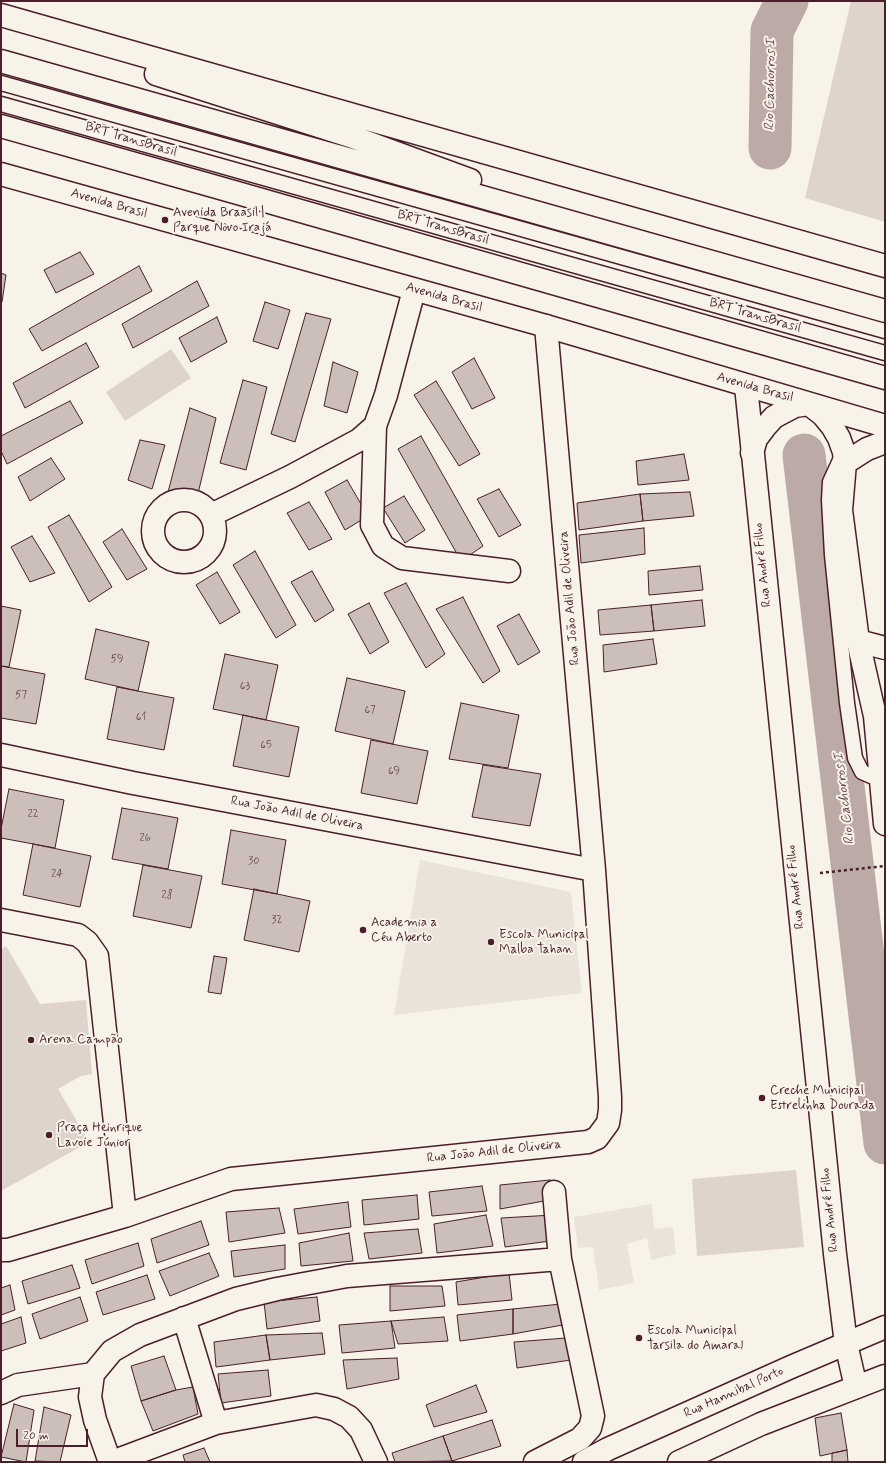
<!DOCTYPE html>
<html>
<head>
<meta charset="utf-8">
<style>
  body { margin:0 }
  #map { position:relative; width:886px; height:1463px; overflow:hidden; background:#f7f3e8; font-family:Mynerve,sans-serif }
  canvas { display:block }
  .frame { position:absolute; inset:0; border:2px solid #4a1f2b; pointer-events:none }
  .scale { position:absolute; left:16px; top:1429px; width:72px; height:18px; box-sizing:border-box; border:2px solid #4a1f2b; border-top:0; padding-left:5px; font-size:12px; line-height:14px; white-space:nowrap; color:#4a1f2b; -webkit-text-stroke:3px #f7f3e8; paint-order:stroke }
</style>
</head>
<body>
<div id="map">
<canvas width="886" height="1463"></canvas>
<div class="frame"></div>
<div class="scale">20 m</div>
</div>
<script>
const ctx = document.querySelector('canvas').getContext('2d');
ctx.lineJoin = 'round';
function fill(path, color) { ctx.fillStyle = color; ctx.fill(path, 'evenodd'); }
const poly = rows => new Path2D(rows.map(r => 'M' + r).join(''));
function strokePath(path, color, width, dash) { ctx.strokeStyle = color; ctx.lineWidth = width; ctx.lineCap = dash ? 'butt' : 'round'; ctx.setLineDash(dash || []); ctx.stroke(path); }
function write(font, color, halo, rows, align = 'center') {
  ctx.font = font + ' Mynerve,sans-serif'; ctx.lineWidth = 4; ctx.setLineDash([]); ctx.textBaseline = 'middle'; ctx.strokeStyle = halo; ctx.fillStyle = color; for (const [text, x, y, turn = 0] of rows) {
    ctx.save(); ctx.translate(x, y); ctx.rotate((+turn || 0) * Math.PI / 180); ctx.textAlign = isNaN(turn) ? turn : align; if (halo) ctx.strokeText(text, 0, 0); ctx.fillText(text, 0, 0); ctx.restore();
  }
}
const built = poly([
  [420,860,571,892,582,993,394,1015],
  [652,1204,654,1229,673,1227,676,1254,651,1260,647,1238,627,1244,634,1283,599,1290,593,1247,578,1248,574,1217]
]);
const green = poly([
  [851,1,885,1,885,222,805,198],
  [171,349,191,378,125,421,106,392],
  [6,946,40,1004,86,1000,92,1074,81,1076,58,1089,89,1142,1,1191,1,949],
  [796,1170,804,1247,697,1256,692,1179]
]);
const river = poly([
  [770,148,772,31,787,1],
  [804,455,885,1143]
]);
const building = poly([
  [80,252,94,274,56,293,44,270,80,252],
  [139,266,152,291,42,351,29,329,139,266],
  [1,273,6,275,2,302,1,302,1,273],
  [197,281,209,306,133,348,122,324,197,281],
  [265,302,290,310,278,349,253,341,265,302],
  [306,313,331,319,295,442,271,434,306,313],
  [217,317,227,342,191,362,179,338,217,317],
  [86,343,99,367,25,408,13,383,86,343],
  [474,358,495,398,472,409,452,372,474,358],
  [333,362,358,372,347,413,324,406,333,362],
  [243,380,267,387,246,470,220,463,243,380],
  [436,381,480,454,459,466,414,395,436,381],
  [70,401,83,423,7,464,1,451,1,436,70,401],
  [190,408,216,418,196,502,168,492,190,408],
  [421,436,483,546,461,561,398,449,421,436],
  [140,440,165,445,152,489,128,480,140,440],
  [684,454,689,480,638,485,636,461,684,454],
  [51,458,65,479,30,501,18,477,51,458],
  [347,480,368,516,345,530,325,492,347,480],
  [499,489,521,525,499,537,477,499,499,489],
  [690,492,694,516,643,521,640,494,690,492],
  [640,494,643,521,579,530,577,503,640,494],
  [404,496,425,530,405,543,383,508,404,496],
  [309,502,332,539,309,550,287,513,309,502],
  [69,515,112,587,89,602,48,527,69,515],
  [644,528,645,554,581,563,579,535,644,528],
  [122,529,147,569,127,580,103,542,122,529],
  [32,536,55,573,30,582,11,547,32,536],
  [255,551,296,625,276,638,233,565,255,551],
  [700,566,703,590,649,595,648,571,700,566],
  [312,571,334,610,315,622,291,582,312,571],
  [217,572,240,612,220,624,196,585,217,572],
  [406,583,445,654,426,668,384,593,406,583],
  [463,597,500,671,483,683,436,609,463,597],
  [702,600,705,626,654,631,651,605,702,600],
  [369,603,389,642,370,654,348,614,369,603],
  [651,605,654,631,600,635,598,610,651,605],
  [1,606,21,610,9,667,1,666,1,606],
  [519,614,540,652,518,665,497,626,519,614],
  [96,629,149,642,138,691,85,679,96,629],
  [653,639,657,664,604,672,603,645,653,639],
  [225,654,278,665,266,720,213,709,225,654],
  [1,666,45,674,36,724,1,718,1,666],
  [347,678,405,691,393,744,335,731,347,678],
  [117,687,174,698,164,750,107,739,117,687],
  [461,703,519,715,508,768,449,759,461,703],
  [243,715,299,727,289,777,233,766,243,715],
  [371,740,428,751,417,804,361,793,371,740],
  [483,765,541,774,530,826,472,817,483,765],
  [9,789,64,800,55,848,1,838,1,829,9,789],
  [122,808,178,818,168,869,112,859,122,808],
  [231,830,286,840,277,894,222,884,231,830],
  [33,844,91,856,80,907,23,895,33,844],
  [143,865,202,876,191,928,133,916,143,865],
  [254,889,310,901,299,952,244,940,254,889],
  [214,956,227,958,221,994,208,992,214,956],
  [550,1180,555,1199,500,1209,500,1185,550,1180],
  [482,1186,487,1211,432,1216,429,1192,482,1186],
  [417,1195,419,1219,364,1225,362,1200,417,1195],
  [348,1202,351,1227,298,1234,294,1209,348,1202],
  [279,1208,285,1233,229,1242,226,1212,279,1208],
  [486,1215,493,1246,437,1253,434,1224,486,1215],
  [553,1215,558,1240,505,1247,501,1218,553,1215],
  [201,1221,209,1245,157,1263,151,1239,201,1221],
  [418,1229,422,1253,369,1259,364,1233,418,1229],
  [349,1233,353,1261,301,1266,299,1243,349,1233],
  [138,1243,144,1266,92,1284,85,1260,138,1243],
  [285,1245,285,1269,234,1277,231,1251,285,1245],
  [209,1253,219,1276,170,1296,159,1271,209,1253],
  [72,1265,80,1288,28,1304,22,1281,72,1265],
  [509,1273,512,1300,458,1305,456,1282,509,1273],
  [147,1275,155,1299,103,1315,96,1292,147,1275],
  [10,1285,15,1310,1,1315,1,1288,10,1285],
  [390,1286,442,1286,445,1306,390,1311,390,1286],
  [80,1297,88,1321,40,1339,32,1314,80,1297],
  [317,1297,320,1321,267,1329,264,1302,317,1297],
  [561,1304,568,1324,513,1334,513,1309,561,1304],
  [513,1309,513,1334,460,1341,457,1315,513,1309],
  [21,1317,26,1343,1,1351,1,1324,21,1317],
  [444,1317,448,1341,398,1344,391,1321,444,1317],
  [391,1321,395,1348,342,1353,339,1325,391,1321],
  [322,1333,325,1354,270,1360,266,1335,322,1333],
  [266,1335,270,1360,216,1367,214,1342,266,1335],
  [566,1338,571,1360,517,1368,514,1342,566,1338],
  [164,1356,176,1390,141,1401,131,1366,164,1356],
  [397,1358,399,1379,347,1389,343,1360,397,1358],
  [268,1370,271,1396,221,1403,218,1374,268,1370],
  [476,1385,487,1412,434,1427,426,1405,476,1385],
  [193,1387,198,1414,153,1431,141,1401,176,1390,193,1387],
  [14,1404,34,1410,26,1462,1,1457,14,1404],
  [44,1407,71,1415,60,1462,35,1461,44,1407],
  [841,1413,847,1450,820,1456,815,1418,841,1413],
  [492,1420,501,1446,452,1461,443,1436,492,1420],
  [443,1436,452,1461,395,1462,392,1453,443,1436],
  [204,1448,210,1462,185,1462,183,1455,204,1448],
  [847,1450,848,1462,832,1462,832,1453,847,1450]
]);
const path = poly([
  [820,873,885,866]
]);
const lane = poly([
  [1,83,885,331],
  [1,104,885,353],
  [841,458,830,482,829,500,832,555,847,703,855,758,862,772,871,776,885,776]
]);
const street = poly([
  [375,426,372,525,383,546,402,558,509,571],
  '153 531a31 31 0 1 1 62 0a31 31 0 1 1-62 0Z',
  [211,515,290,477,359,440,375,426,386,395,414,290],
  [858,641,885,648],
  [1,755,133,783,594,870],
  [1,920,78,935,87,942,97,956,125,1216],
  [1,1250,8,1250,125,1216,231,1179,588,1142,597,1138,608,1123,610,1110,610,1097,594,870,546,326],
  [184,1318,216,1423],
  [93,1374,90,1397,95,1420,110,1462],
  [1,1393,18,1385,93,1374,112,1351,140,1335,236,1299,277,1289,347,1276,560,1259],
  [112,1462,216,1423,316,1405,334,1409,349,1417,361,1430,376,1462],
  [535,1462,580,1439,590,1428,593,1416,560,1259,554,1192]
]);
const secondary = poly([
  [746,386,835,1254,846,1344,856,1387],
  [885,442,867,449,845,463,841,510,858,641,875,716,885,824]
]);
const primary = poly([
  [584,1462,608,1449,791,1367,885,1327],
  [679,1462,761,1424,885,1376]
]);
const highway = poly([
  [1,15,885,266],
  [1,61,885,311],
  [156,74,350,136,470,180],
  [1,126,227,190,885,378],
  [1,174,546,326,885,426],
  [752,453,756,439,765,427,774,417,795,406,809,404,823,415,832,426,839,438,844,452,845,463]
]);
const markers = [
  [165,220,4,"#4a1f2b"],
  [363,930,4,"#4a1f2b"],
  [491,942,4,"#4a1f2b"],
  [31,1040,4,"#4a1f2b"],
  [762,1098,4,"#4a1f2b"],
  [49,1135,4,"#4a1f2b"],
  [639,1338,4,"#4a1f2b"]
];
const numberNames = [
  ["59",117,660],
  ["63",245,687],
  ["57",21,696],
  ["67",370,711],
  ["61",141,718],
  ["65",266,746],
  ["69",394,772],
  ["22",33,815],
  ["26",145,839],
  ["30",254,862],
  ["24",57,875],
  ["28",167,896],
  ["32",277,921]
];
const streetNames = [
  ["BRT TransBrasil",131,140,16],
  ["Avenida Brasil",109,204,16],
  ["BRT TransBrasil",443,228,16],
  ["Avenida Brasil",444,298,16],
  ["BRT TransBrasil",755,316,16],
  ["Avenida Brasil",755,388,16],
  ["Rua André Filho",763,565,-96],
  ["Rua João Adil de Oliveira",570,598,-95],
  ["Rua João Adil de Oliveira",297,814,11],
  ["Rua André Filho",796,887,-96],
  ["Rua João Adil de Oliveira",494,1152,-6],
  ["Rua André Filho",830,1210,-96],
  ["Rua Hannibal Porto",734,1393,-24]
];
const poiNames = [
  ["Avenida Braasil |",173,213],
  ["Parque Novo Irajá",173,228],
  ["Academia a",371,923],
  ["Céu Aberto",371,938],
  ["Escola Municipal",499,935],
  ["Malba Tahan",499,950],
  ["Arena Campão",39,1040],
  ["Creche Municipal",770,1091],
  ["Estrelinha Dourada",770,1106],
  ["Praça Heinrique",57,1128],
  ["Lavoie Júnior",57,1143],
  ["Escola Municipal",647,1331],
  ["Tarsila do Amaral",647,1346]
];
const waterNames = [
  ["Rio Cachorros I",771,85,-89],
  ["Rio Cachorros I",845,799,-97]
];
fill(built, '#eae3da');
fill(green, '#ded4cc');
strokePath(river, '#bcaaa7', 43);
fill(building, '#ccbfb9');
strokePath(building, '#4a1f2b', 1);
strokePath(lane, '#4a1f2b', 17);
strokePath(street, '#4a1f2b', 25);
strokePath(secondary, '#4a1f2b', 25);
strokePath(primary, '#4a1f2b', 25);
strokePath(highway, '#4a1f2b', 25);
strokePath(path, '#4a1f2b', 2.5, [3, 3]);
strokePath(lane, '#f7f3e8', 14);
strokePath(street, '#f7f3e8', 22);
strokePath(secondary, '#f7f3e8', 22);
strokePath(primary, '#f7f3e8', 22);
strokePath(highway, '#f7f3e8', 22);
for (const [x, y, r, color] of markers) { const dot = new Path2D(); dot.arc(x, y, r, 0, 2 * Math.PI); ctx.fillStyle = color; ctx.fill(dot); strokePath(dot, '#f7f3e8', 1.5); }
write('11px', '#6a474e', null, numberNames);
write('13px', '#4a1f2b', '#f7f3e8', streetNames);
write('13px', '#4a1f2b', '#f7f3e8', poiNames, 'left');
write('italic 14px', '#6c4950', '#f7f3e8', waterNames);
</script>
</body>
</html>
